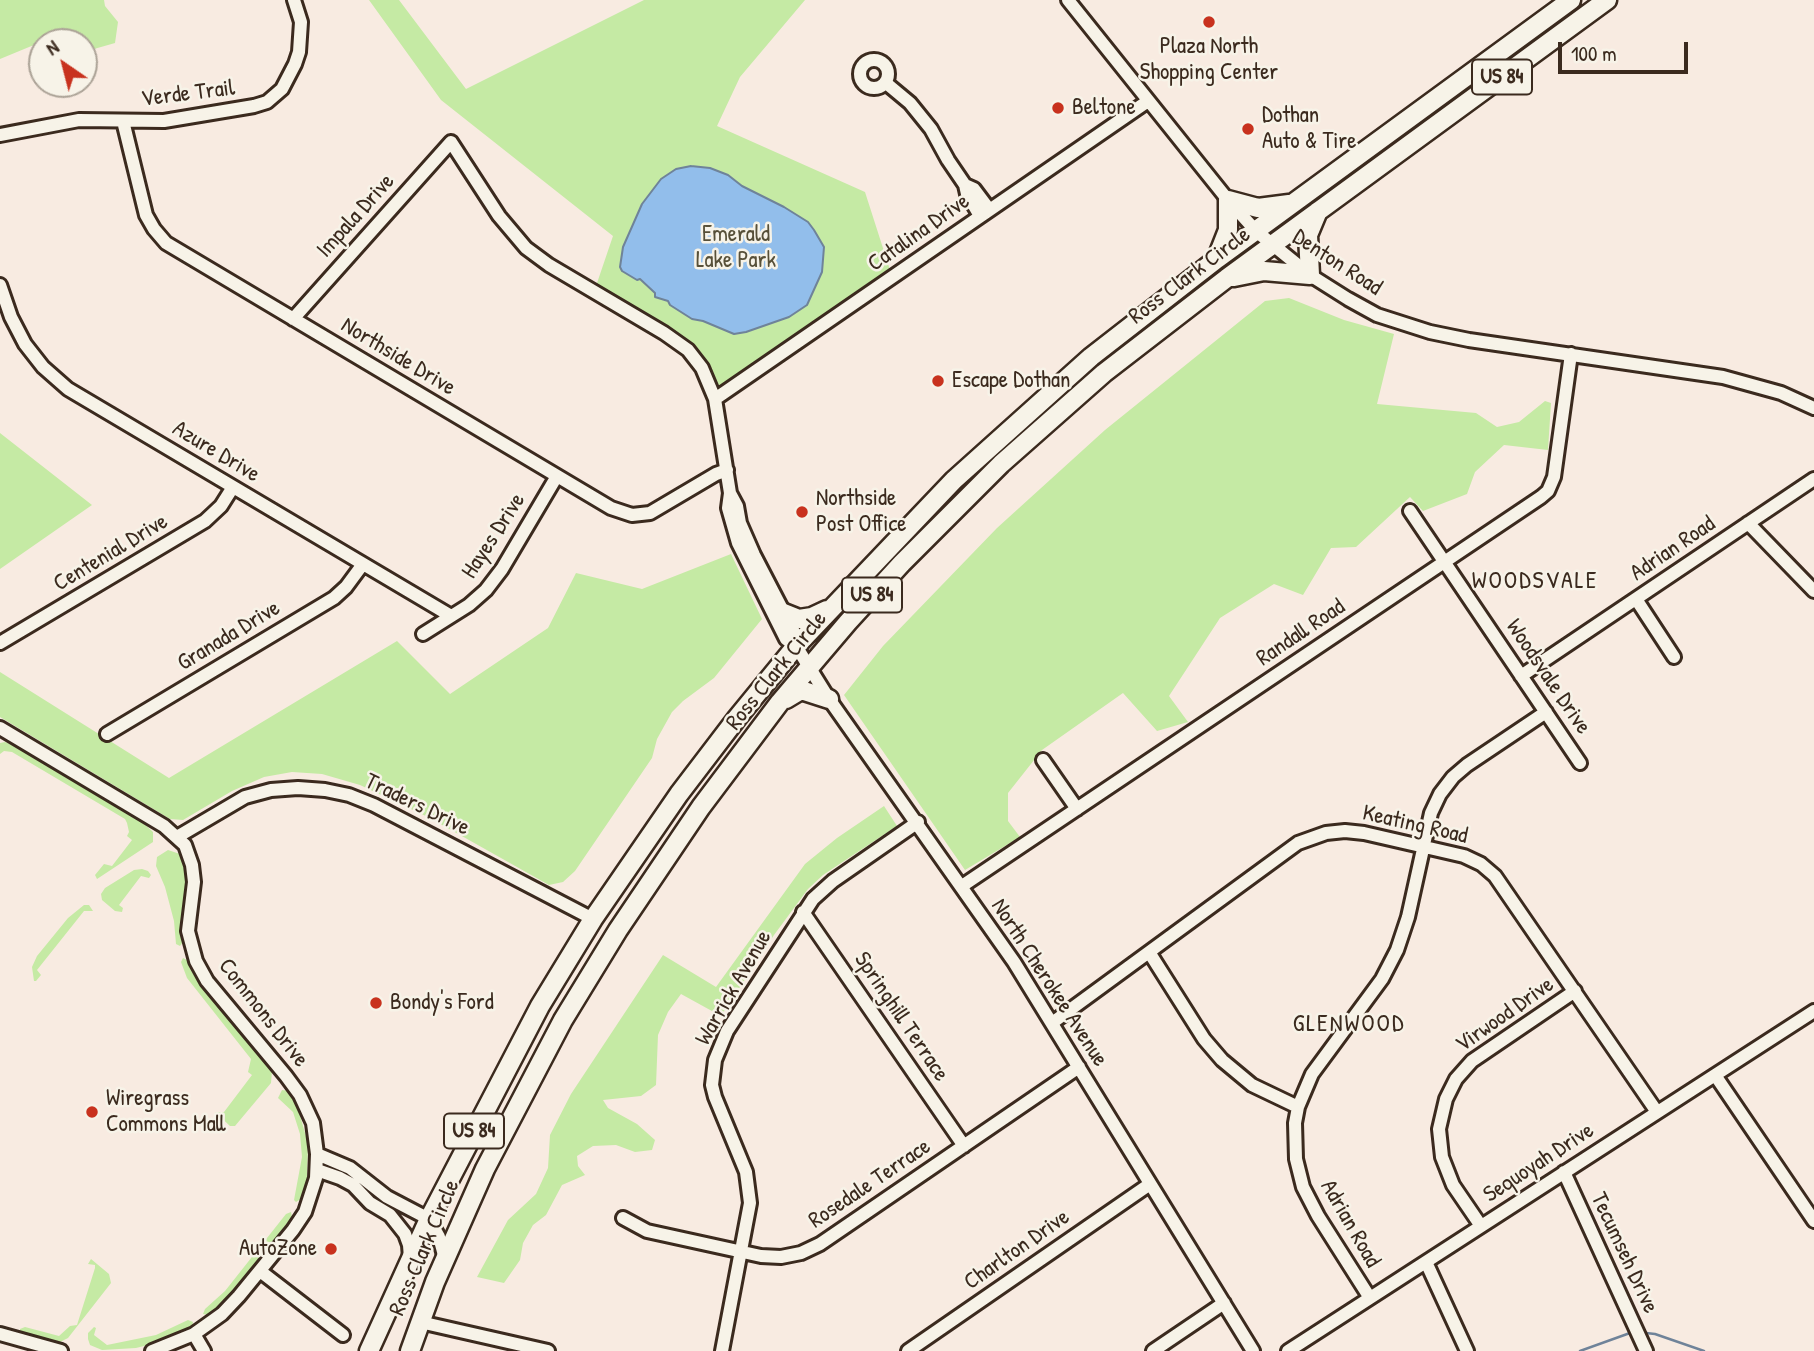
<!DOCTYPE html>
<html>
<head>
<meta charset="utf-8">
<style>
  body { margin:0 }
  #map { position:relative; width:1814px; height:1351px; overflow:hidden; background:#f8ebe1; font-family:"Patrick Hand",sans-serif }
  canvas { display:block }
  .north { position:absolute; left:28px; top:28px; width:70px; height:70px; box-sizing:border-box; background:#f7f3e8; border:2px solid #aca397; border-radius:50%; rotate:325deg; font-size:19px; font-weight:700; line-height:28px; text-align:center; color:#3b2a1e }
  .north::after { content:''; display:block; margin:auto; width:24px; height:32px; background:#c8321e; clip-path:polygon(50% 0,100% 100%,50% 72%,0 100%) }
  .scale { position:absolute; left:1558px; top:42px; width:130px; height:32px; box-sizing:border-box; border:4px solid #3b2a1e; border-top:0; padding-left:9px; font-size:21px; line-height:24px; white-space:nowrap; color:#3b2a1e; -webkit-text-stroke:5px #f7f3e8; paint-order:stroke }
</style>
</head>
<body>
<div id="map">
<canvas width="1814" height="1351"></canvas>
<div class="north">N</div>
<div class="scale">100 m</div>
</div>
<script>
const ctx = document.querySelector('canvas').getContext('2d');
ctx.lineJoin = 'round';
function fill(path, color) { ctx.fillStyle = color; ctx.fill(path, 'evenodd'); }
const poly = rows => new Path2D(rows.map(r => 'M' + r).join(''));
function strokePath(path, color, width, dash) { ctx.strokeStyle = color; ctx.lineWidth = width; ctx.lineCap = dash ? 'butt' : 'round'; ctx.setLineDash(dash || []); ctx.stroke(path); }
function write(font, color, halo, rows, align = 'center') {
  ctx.font = font + ' "Patrick Hand",sans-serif'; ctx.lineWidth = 5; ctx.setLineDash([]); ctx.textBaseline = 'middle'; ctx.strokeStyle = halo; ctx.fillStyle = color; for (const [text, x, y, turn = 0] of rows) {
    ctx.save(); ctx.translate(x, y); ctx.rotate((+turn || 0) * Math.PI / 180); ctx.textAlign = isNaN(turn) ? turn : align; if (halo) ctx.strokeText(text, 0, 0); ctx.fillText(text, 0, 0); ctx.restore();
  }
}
const green = poly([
  [0,0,104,0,105,6,118,22,115,43,94,49,63,33,0,59],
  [369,0,399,0,466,89,644,0,805,0,740,77,717,126,865,192,890,270,720,387,708,366,689,342,596,286,613,236,441,100],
  [1289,298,1344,320,1394,334,1377,404,1476,413,1497,427,1519,422,1545,401,1551,403,1548,450,1504,445,1475,472,1467,494,1423,511,1410,497,1356,547,1331,548,1303,595,1274,584,1220,618,1169,696,1188,722,1157,731,1123,693,1042,750,1008,793,1008,821,1020,837,965,870,844,695,883,646,997,528,1105,430,1265,301],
  [0,433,92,505,0,569],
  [731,554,762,619,714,678,683,701,672,712,657,739,652,758,575,871,563,882,549,885,428,817,360,785,322,774,292,772,264,777,232,791,183,820,170,819,0,717,0,672,169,778,397,641,450,694,548,628,576,573,642,589],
  [5,742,14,745,139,819,153,832,153,842,97,879,95,875,104,864,112,866,132,840,127,836,129,832,127,823,125,819,12,752,4,751,0,754,0,743],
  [884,806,897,826,823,875,808,889,774,935,721,1016,681,994,668,1012,658,1035,656,1085,641,1096,603,1100,608,1108,637,1124,655,1140,652,1150,635,1152,616,1145,593,1146,577,1156,578,1166,585,1175,562,1185,546,1215,533,1225,523,1243,520,1260,504,1283,477,1277,508,1220,536,1194,548,1168,550,1135,571,1094,663,955,716,987,805,864,837,838],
  [168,850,180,854,185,871,185,892,181,920,183,942,180,946,176,944,174,921,165,887,156,866,157,857],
  [142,869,148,871,151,875,149,878,141,876,119,905,123,908,122,912,115,911,102,900,101,894,105,888,134,870],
  [84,905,89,905,93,911,84,911,37,970,41,975,36,981,34,981,32,967,37,956,68,918],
  [183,958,187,960,192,972,209,996,272,1071,271,1083,235,1126,230,1126,215,1112,224,1112,252,1075,248,1072,251,1059,187,978,181,962],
  [282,1090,289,1091,298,1109,308,1143,307,1179,301,1199,296,1202,294,1200,302,1157,300,1134,293,1112,278,1098],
  [291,1212,292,1217,289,1221,229,1296,209,1315,203,1314,205,1309,225,1291,286,1214],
  [91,1259,109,1274,111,1283,68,1338,58,1343,20,1332,20,1329,25,1327,59,1336,70,1326,77,1325,95,1268,95,1265,88,1264],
  [188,1320,193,1322,192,1327,156,1343,136,1348,102,1350,90,1345,88,1339,88,1333,94,1327,96,1328,94,1335,107,1345,156,1335]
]);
const water = poly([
  [691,166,710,168,728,175,742,186,784,207,808,222,814,230,824,247,822,272,807,305,789,317,746,332,734,334,703,321,692,319,670,305,668,301,655,297,655,293,640,279,637,280,622,271,620,267,623,247,642,204,661,179,676,169,691,166]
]);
const stream = poly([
  [1646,1333,1655,1334,1704,1351],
  [1580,1351,1630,1333]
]);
const minor = poly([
  [1068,0,1228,200,1256,231,1310,275,1348,299,1377,315,1430,332,1469,340,1723,377,1781,393,1814,408],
  '860 74a14 14 0 1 1 28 0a14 14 0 1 1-28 0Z',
  [886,83,910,103,931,129,948,160,965,185,967,194,980,216],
  [123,121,146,215,154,229,166,243,611,508,632,515,650,513,716,474,727,470],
  [0,135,79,120,164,121,254,106,267,102,282,89,295,64,299,52,301,22,294,0],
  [965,185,974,189,989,209],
  [0,285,11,317,25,344,43,367,68,389,451,616],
  [293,319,451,142,499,216,526,248,549,265,664,333,688,350,702,368,715,399,730,493,737,506,740,523,754,555,795,634,796,646,829,699,1014,962,1253,1351],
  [715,399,1148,101],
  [730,493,728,508,738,543,786,639,796,646],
  [1410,511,1580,763],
  [1748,523,1814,591],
  [1636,599,1674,657],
  [423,634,469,605,486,590,502,569,557,476],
  [0,643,205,521,221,506,233,487],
  [1521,676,1814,479],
  [0,728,164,826,185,845,192,865,194,882,188,931,196,961,207,981,286,1076,300,1095,313,1123,317,1154,316,1178,305,1212,293,1230,239,1296,222,1314,194,1334,152,1351],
  [107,734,334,598,346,587,363,564],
  [1043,760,1077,809],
  [177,837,245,797,271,790,298,788,325,790,349,795,374,805,593,919],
  [962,886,1541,497,1548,491,1554,477,1571,354],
  [803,912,964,1146],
  [1149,952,1204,1039,1222,1060,1252,1085,1298,1107],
  [1052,1023,1298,843,1326,833,1345,831,1364,833,1464,856,1481,864,1495,876,1657,1112],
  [1715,1075,1814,1221],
  [317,1154,350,1168,387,1197,429,1219,439,1237,445,1259],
  [317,1170,340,1178,353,1185,370,1203,390,1215,405,1234,409,1245,410,1258],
  [1564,1172,1646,1351],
  [623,1218,647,1231,761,1256,781,1257,801,1253,820,1244,1079,1067],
  [1481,1226,1453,1185,1442,1157,1439,1129,1446,1099,1456,1079,1472,1061,1575,991],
  [1426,1262,1467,1351],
  [260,1271,343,1335],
  [1370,1298,1318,1216,1303,1187,1296,1159,1295,1123,1298,1107,1312,1074,1382,979,1397,950,1408,917,1431,813,1440,794,1453,777,1467,765,1546,712],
  [420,1322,548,1351],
  [0,1334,61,1351],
  [194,1334,204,1351],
  [722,1351,750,1203,746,1172,715,1097,712,1085,715,1060,727,1031,813,899,833,881,918,822],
  [908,1351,1150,1184],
  [1153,1351,1224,1303],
  [1288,1351,1814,1011]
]);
const highway = poly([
  [1217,258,1228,230,1228,200,1258,208,1289,204],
  [1234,277,1264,271,1310,275,1308,235,1318,211],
  [784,613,799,619,812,617,827,610],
  [786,699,801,690,829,699],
  [369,1351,429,1219,540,1006,593,919,679,794,737,718,796,646,954,480,1091,357,1217,259,1571,0],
  [410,1351,435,1282,485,1169,563,1020,618,930,701,807,780,702,848,622,902,563,1001,464,1104,373,1227,278,1607,0]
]);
const markers = [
  [1209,22,7,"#c8321e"],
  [1058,108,7,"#c8321e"],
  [1248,129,7,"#c8321e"],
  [938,381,7,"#c8321e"],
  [802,512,7,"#c8321e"],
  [376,1003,7,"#c8321e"],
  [92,1112,7,"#c8321e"],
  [331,1249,7,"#c8321e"]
];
const shields = [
  [1502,77,60],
  [872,595,60],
  [474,1131,60]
];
const shieldNames = [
  ["US 84",1502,77],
  ["US 84",872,595],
  ["US 84",474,1131]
];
const poiNames = [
  ["Plaza North",1209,47,"center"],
  ["Shopping Center",1209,73,"center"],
  ["Beltone",1072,108],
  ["Dothan",1262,116],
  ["Auto & Tire",1262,142],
  ["Escape Dothan",952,381],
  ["Northside",816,499],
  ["Post Office",816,525],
  ["Bondy's Ford",390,1003],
  ["Wiregrass",106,1099],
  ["Commons Mall",106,1125],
  ["AutoZone",317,1249,"right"]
];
const streetNames = [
  ["Verde Trail",188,94,-7],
  ["Impala Drive",356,216,-48],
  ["Catalina Drive",919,233,-35],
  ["Denton Road",1337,263,33],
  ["Ross Clark Circle",1190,276,-37],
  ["Northside Drive",398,357,31],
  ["Azure Drive",216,452,31],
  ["Hayes Drive",494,536,-57],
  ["Adrian Road",1673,549,-34],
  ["Centenial Drive",111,553,-31],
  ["Randall Road",1301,633,-34],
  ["Granada Drive",229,636,-31],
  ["Ross Clark Circle",777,671,-51],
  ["Woodsvale Drive",1548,677,56],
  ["Traders Drive",417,805,26],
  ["Keating Road",1415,825,13],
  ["North Cherokee Avenue",1049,983,57],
  ["Warrick Avenue",734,988,-60],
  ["Commons Drive",263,1013,52],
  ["Virwood Drive",1505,1015,-35],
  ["Springhill Terrace",901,1017,56],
  ["Sequoyah Drive",1539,1163,-33],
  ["Rosedale Terrace",870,1184,-34],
  ["Adrian Road",1350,1224,60],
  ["Ross Clark Circle",425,1248,-67],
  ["Charlton Drive",1017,1250,-35],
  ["Tecumseh Drive",1624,1253,65]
];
const parkNames = [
  ["Emerald",736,235],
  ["Lake Park",736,261]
];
const neighbourhoodNames = [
  ["WOODSVALE",1535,582],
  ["GLENWOOD",1349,1025]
];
fill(green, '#c5eaa4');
fill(water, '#92beeb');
strokePath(water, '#6f8399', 2);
strokePath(stream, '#6f8399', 2.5);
strokePath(minor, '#3b2a1e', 18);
strokePath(highway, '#3b2a1e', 23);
strokePath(minor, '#f7f3e8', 12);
strokePath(highway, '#f7f3e8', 18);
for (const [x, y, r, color] of markers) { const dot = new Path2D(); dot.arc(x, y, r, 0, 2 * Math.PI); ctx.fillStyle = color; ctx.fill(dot); strokePath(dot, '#f7f3e8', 2.5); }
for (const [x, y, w] of shields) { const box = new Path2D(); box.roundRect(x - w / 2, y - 17.5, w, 35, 5); ctx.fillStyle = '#f7f3e8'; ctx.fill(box); strokePath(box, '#3b2a1e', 2); }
write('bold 21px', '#3b2a1e', null, shieldNames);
write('23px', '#3b2a1e', '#f7f3e8', poiNames, 'left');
write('23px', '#3b2a1e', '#f7f3e8', streetNames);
write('23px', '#575039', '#f7f3e8', parkNames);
ctx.letterSpacing = '2px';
write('24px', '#3b2a1e', '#f7f3e8', neighbourhoodNames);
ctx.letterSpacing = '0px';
</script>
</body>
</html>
